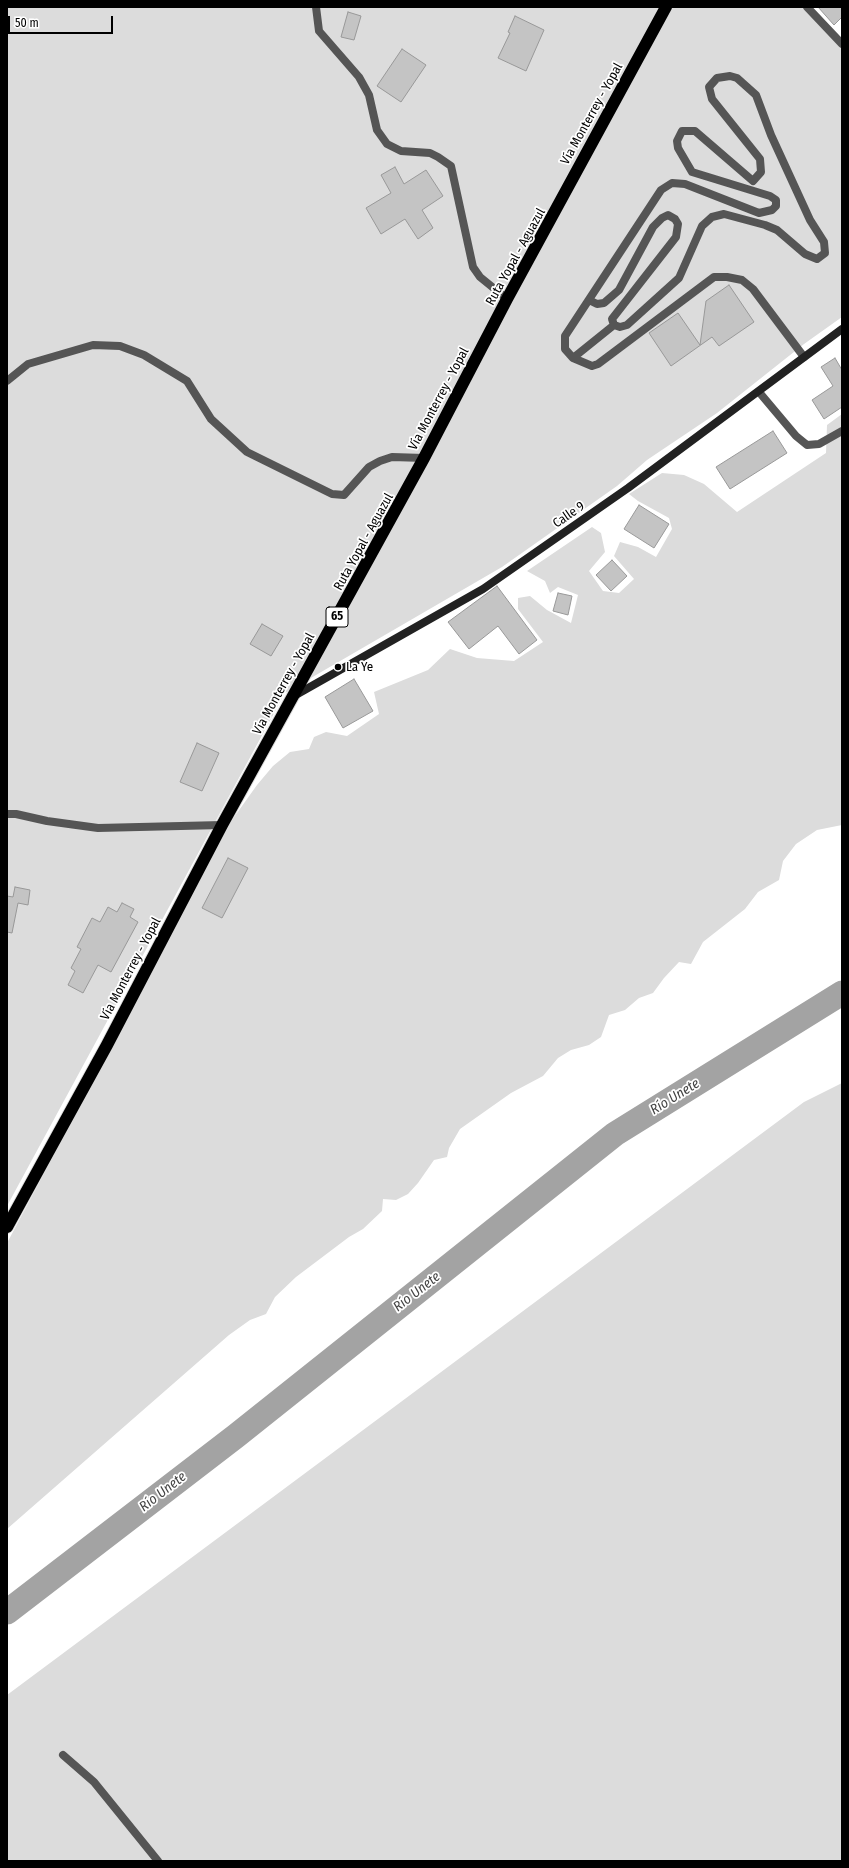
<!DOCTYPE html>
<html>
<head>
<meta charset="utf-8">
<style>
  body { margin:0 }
  #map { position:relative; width:849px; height:1868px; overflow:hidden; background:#fff; font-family:"Fira Sans Condensed",sans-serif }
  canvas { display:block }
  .frame { position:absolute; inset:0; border:8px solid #000; pointer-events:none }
  .scale { position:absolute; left:8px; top:16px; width:105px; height:18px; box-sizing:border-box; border:2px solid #000; border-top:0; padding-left:5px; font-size:12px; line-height:14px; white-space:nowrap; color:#000; -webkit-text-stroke:3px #fff; paint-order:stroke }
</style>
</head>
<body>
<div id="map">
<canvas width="849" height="1868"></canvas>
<div class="frame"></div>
<div class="scale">50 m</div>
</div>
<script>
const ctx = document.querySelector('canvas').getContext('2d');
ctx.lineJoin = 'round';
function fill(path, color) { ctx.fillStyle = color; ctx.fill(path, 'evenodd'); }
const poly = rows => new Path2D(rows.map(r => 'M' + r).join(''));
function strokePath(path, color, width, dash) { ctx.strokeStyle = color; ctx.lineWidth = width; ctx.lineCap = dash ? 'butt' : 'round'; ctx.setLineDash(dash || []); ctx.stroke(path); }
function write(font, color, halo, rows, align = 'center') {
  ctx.font = font + ' "Fira Sans Condensed",sans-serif'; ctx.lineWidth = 3.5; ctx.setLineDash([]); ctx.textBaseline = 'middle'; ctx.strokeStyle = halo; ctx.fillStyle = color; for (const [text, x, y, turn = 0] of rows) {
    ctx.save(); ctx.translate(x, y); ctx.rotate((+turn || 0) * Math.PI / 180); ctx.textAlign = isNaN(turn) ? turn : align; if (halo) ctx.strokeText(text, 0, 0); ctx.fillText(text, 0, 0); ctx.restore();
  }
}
const green = poly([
  [7,7,802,7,842,49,842,317,804,344,717,413,647,460,617,486,502,567,285,693,7,1206],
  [842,414,842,825,817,830,796,844,783,861,779,880,758,892,745,909,703,942,691,964,679,962,664,978,653,993,639,998,625,1010,609,1015,601,1037,589,1045,571,1050,558,1058,543,1076,511,1093,460,1129,449,1148,447,1157,434,1160,418,1183,408,1194,396,1200,383,1199,382,1211,363,1229,349,1237,296,1277,275,1297,266,1314,250,1320,229,1335,7,1529,7,1243,232,820,257,785,273,766,290,752,309,749,314,737,326,732,347,736,379,714,374,692,428,670,450,649,477,658,514,661,543,642,518,609,518,598,530,596,547,610,571,623,578,595,558,587,550,593,545,581,527,571,592,527,601,533,605,552,589,571,603,591,619,593,634,579,614,556,620,542,638,547,656,557,672,529,669,518,638,501,629,494,662,473,684,475,704,484,737,512,826,453,827,425],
  [842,1083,842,1861,7,1861,7,1695,804,1102]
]);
const river = poly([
  [7,1612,236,1436,615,1134,842,993]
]);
const building = poly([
  [818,7,842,7,842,17,834,25,818,7],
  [348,12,361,16,354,40,341,37,348,12],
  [515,16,544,30,526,71,498,58,510,33,508,32,515,16],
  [402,49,426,65,401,102,377,86,402,49],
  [395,167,404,184,426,170,443,196,422,210,433,228,418,239,405,219,381,234,366,208,391,193,381,175,395,167],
  [729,285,754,322,719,346,712,337,671,366,649,333,678,313,700,345,706,301,729,285],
  [835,358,842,370,842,407,824,419,812,400,833,386,821,367,835,358],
  [773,431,787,453,730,489,716,467,773,431],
  [639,505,669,524,654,548,624,529,639,505],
  [612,560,627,576,611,591,596,575,612,560],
  [497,586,537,640,519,654,498,626,469,649,448,622,497,586],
  [558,593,572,596,568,615,553,611,558,593],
  [262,624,283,636,271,656,250,644,262,624],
  [354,679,373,711,343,728,325,697,354,679],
  [197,743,219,753,202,791,180,782,197,743],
  [228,858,248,868,222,918,202,908,228,858],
  [15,887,30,890,28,905,18,903,12,933,7,932,7,896,13,897,15,887],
  [122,903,134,909,130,917,138,922,111,972,98,965,83,993,68,985,75,971,71,968,81,949,77,947,92,918,100,922,108,907,117,912,122,903]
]);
const lane = poly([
  [589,300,597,304,604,303,619,290,653,227,662,218,668,215,675,219,678,224,676,237,612,319,614,325,620,327,627,325,679,278,702,226,712,217,724,214,765,225,777,230,805,254,817,259,825,253,824,242,810,220,771,135,756,95,737,78,730,76,717,78,709,87,712,99,760,159,761,172,753,181,695,131,682,131,677,141,678,148,692,172,770,196,776,200,776,206,772,210,759,213,685,184,672,183,661,190,565,336,565,349,573,358,592,366,598,364,714,277,727,277,742,280,753,289,804,357],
  [573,358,614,325],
  [7,381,28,364,93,345,120,346,144,355,187,381,211,419,247,452,332,494,344,495,369,467,380,461,392,457,424,458],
  [759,392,796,436,807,445,819,444,842,431]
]);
const street = poly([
  [316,7,319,31,359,77,369,95,377,130,387,144,401,151,430,153,438,157,451,166,473,267,480,277,507,299],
  [807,7,842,44],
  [7,814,16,814,47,821,98,828,222,825],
  [63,1755,94,1782,158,1861]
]);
const secondary = poly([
  [294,696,483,589,628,488,842,329]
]);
const highway = poly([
  [7,1227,107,1045,222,825,424,458,507,299,666,7]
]);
const markers = [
  [338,667,4,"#000"]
];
const shields = [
  [337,617,22]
];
const shieldNames = [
  ["65",337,617]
];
const streetNames = [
  ["Vía Monterrey - Yopal",592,114,-61],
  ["Ruta Yopal - Aguazul",516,257,-61],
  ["Vía Monterrey - Yopal",439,399,-62],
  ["Calle 9",569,515,-35],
  ["Ruta Yopal - Aguazul",364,542,-61],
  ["Vía Monterrey - Yopal",284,684,-61],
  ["Vía Monterrey - Yopal",131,969,-62]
];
const poiNames = [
  ["La Ye",346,667]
];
const waterNames = [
  ["Río Unete",675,1097,-32],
  ["Río Unete",417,1292,-38],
  ["Río Unete",163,1492,-38]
];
fill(green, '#dcdcdc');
strokePath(river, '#a3a3a3', 25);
fill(building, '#c4c4c4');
strokePath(building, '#999', 1);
strokePath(highway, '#dbdbdb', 14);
strokePath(lane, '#555', 8);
strokePath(street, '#555', 8);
strokePath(secondary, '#222', 8);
strokePath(highway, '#000', 12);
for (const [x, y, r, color] of markers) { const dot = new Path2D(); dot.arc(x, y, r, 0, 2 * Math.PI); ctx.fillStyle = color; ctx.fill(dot); strokePath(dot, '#fff', 1.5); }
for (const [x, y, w] of shields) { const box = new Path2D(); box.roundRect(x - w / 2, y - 10, w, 20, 3); ctx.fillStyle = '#fff'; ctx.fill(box); strokePath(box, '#000', 1); }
write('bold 12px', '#000', null, shieldNames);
write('13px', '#000', '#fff', streetNames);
write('13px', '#000', '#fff', poiNames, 'left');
write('italic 14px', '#444', '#fff', waterNames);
</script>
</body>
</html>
